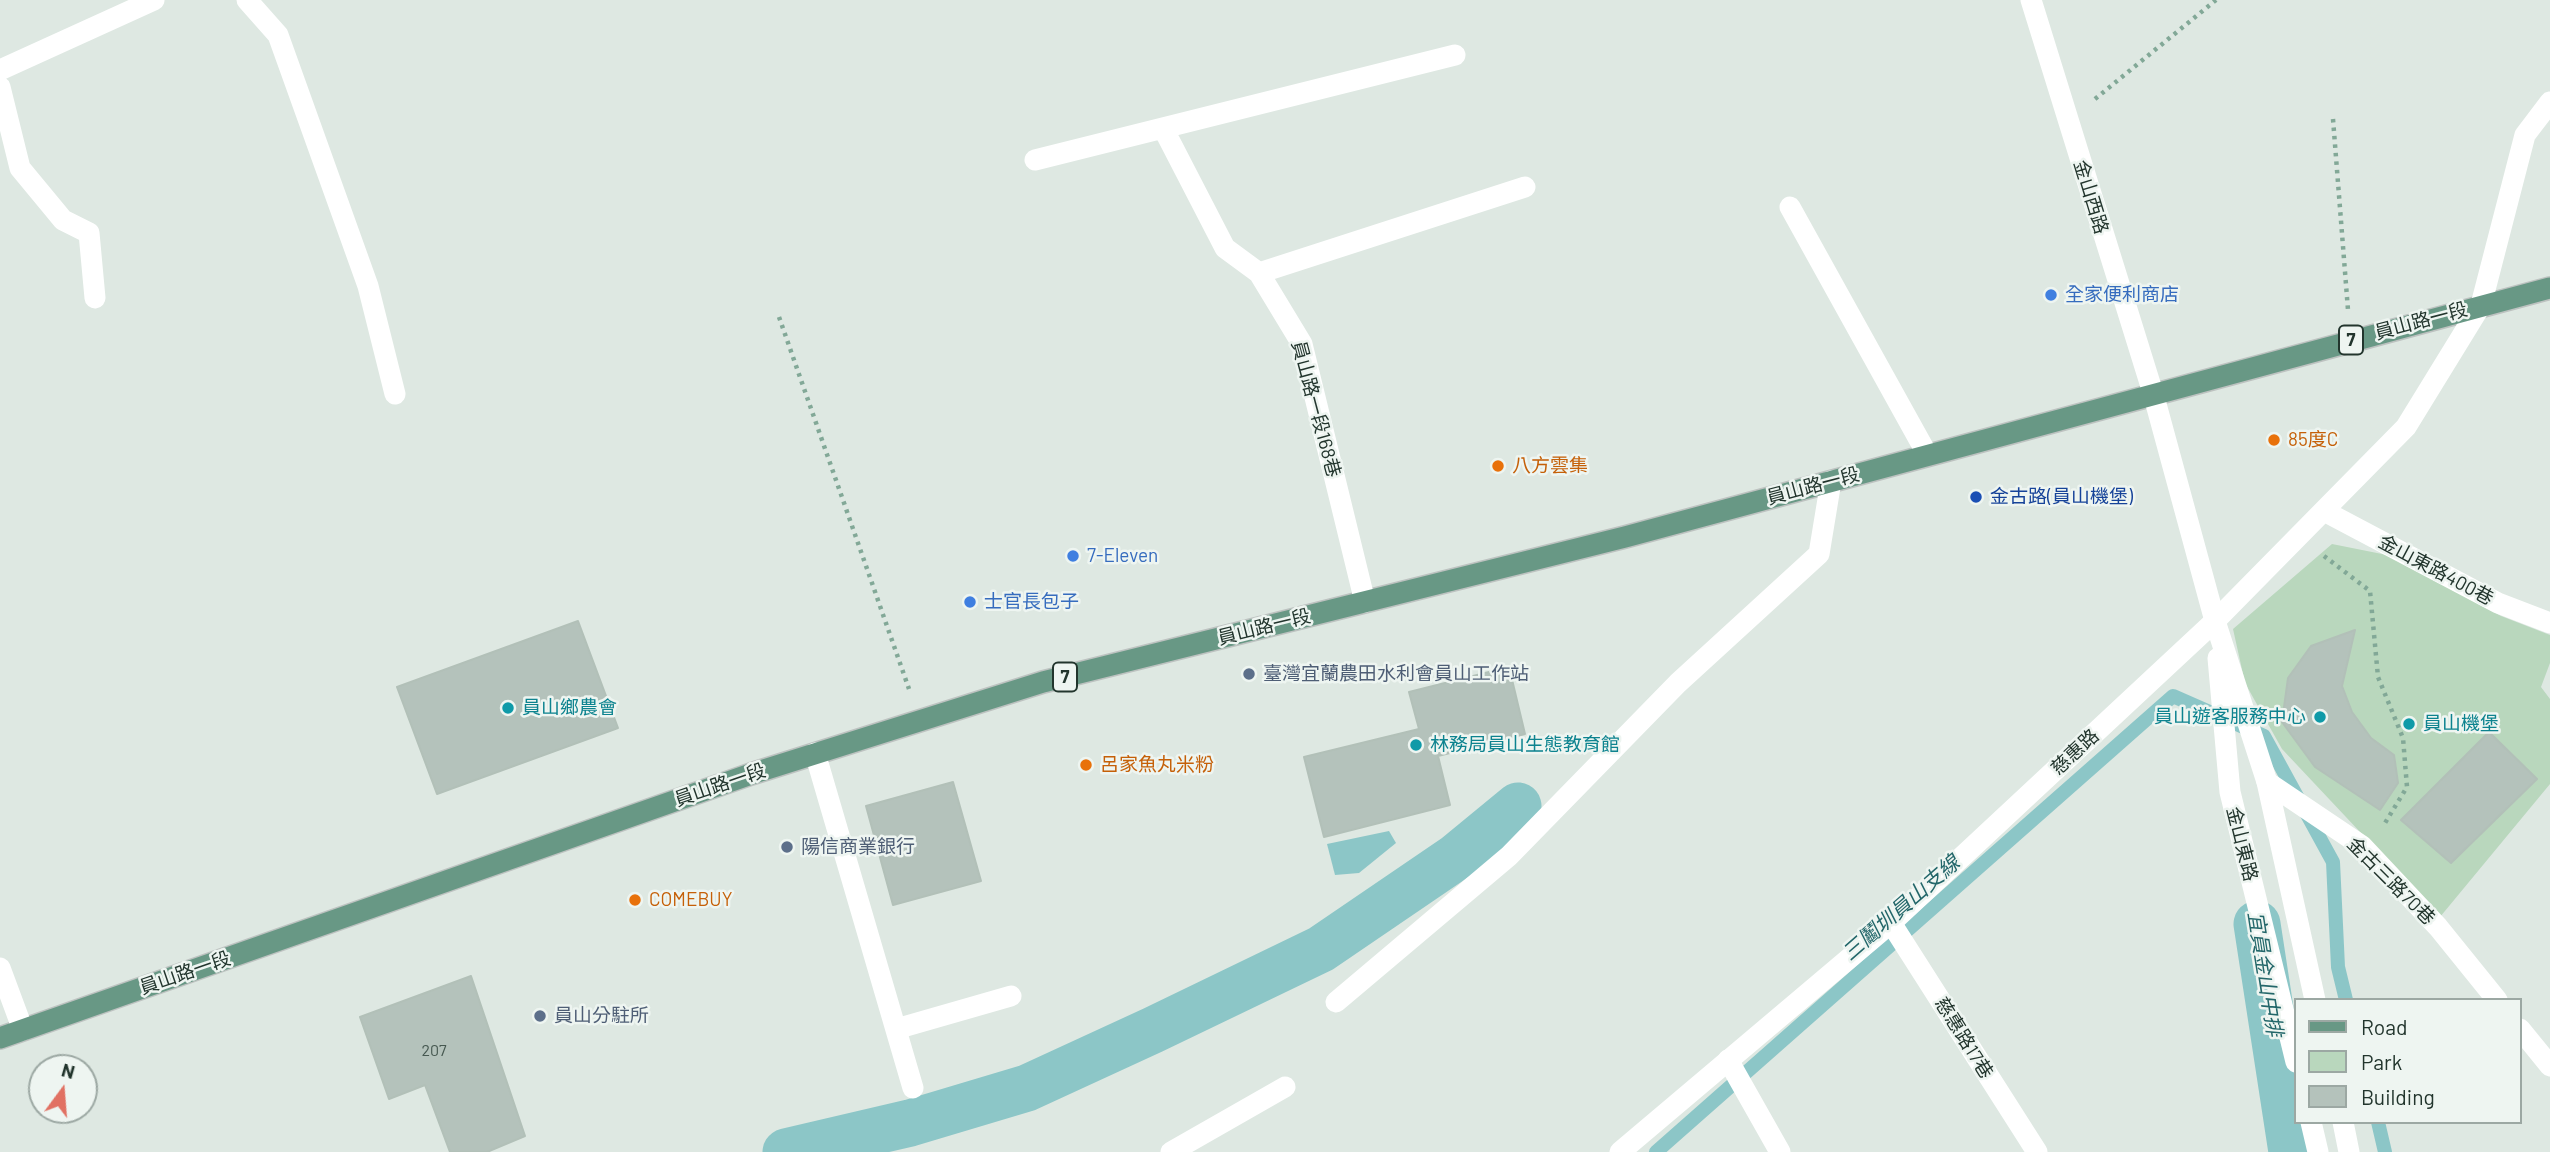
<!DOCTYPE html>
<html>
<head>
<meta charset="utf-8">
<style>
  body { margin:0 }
  #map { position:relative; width:2550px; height:1152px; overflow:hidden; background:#dee8e2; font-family:Barlow,sans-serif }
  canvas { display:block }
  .legend { position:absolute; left:2294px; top:998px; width:228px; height:126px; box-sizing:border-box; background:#eef5f1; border:2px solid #9ca8a3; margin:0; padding:9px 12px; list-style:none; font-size:21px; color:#22352d }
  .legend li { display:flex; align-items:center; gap:14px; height:35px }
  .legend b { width:35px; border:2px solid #9ca8a3 }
  .north { position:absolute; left:28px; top:1054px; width:70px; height:70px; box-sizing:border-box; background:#eef5f1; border:2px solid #9ca8a3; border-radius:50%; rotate:16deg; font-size:19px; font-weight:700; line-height:28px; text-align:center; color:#22352d }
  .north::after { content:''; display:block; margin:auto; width:24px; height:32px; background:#e17163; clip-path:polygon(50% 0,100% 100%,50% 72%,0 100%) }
</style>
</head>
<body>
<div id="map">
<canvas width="2550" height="1152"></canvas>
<ul class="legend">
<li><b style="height:9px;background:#689885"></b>Road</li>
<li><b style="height:19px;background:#b9d7bd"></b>Park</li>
<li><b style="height:19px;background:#b4c2bb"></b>Building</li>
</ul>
<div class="north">N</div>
</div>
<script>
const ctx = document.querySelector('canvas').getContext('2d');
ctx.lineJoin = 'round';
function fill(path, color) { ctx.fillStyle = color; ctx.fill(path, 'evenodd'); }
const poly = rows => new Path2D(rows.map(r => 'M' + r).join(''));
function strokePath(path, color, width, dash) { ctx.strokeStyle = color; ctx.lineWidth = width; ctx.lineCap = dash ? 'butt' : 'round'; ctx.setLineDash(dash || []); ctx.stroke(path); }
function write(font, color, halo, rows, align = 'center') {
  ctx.font = font + ' Barlow,"Noto Sans TC",sans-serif'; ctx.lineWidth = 5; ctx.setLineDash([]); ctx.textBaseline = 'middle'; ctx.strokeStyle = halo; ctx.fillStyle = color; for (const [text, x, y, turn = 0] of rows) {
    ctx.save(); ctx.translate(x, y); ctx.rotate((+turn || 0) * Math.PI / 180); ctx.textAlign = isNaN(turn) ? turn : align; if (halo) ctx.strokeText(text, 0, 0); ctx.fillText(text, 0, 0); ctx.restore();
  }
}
const green = poly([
  [2332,544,2387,555,2501,616,2550,635,2550,663,2541,687,2550,699,2550,784,2440,917,2282,749,2245,683,2233,629]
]);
const water = poly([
  [1389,831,1396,843,1359,873,1335,875,1327,844]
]);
const stream = poly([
  [2378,1122,2385,1152],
  [1656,1152,2173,696,2264,736,2333,862,2338,967,2346,1000]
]);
const canal = poly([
  [2257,924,2292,1152],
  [786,1152,910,1123,1027,1088,1153,1030,1321,949,1456,857,1518,806]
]);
const building = poly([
  [578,621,618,728,437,794,397,687,578,621],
  [2355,630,2342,686,2352,712,2371,738,2394,755,2398,783,2380,810,2315,767,2282,722,2288,678,2311,646,2355,630],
  [1509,667,1525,734,1438,756,1450,805,1324,837,1304,757,1419,729,1409,692,1509,667],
  [2489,732,2537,779,2451,863,2401,820,2489,732],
  [953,782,981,881,893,905,866,806,953,782],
  [471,976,525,1136,487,1152,450,1152,425,1085,389,1099,360,1017,471,976]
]);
const path = poly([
  [2095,99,2216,0],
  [2333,119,2348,310],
  [779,317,909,689],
  [2324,556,2370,591,2378,677,2403,738,2407,787,2385,823]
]);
const service = poly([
  [247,0,278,35,368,286,395,394],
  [0,70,154,0],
  [0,87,20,168,63,220,89,233,95,298],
  [1163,128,1225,248,1259,273,1302,344,1365,602],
  [1035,160,1455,55],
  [1790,207,1927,454],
  [1259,273,1525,187],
  [2481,305,2525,135,2550,102],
  [815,753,913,1088],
  [2267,782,2362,846,2438,927,2497,1000],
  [1891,923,2037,1152],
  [0,968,23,1030],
  [1336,1002,1509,856,1678,683,1819,554,1831,481],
  [896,1029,1011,996],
  [2520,1029,2550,1066],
  [1728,1060,1780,1152],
  [1171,1152,1285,1087]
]);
const minor = poly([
  [2031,0,2153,393],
  [2324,511,2498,603,2550,623],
  [1620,1152,1891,923,2215,621,2406,427,2481,305]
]);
const tertiary = poly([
  [2153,393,2215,621,2267,782,2315,1000],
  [2218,658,2230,792,2296,1062],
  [2311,1122,2318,1152],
  [2343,1122,2349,1152]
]);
const primary = poly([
  [0,1038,751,774,1043,682,1625,537,2550,288]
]);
const markers = [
  [2051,295,7,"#3f7fe0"],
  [2274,440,7,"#e8710a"],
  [1498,466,7,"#e8710a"],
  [1976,497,7,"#1a4fb4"],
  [1073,556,7,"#3f7fe0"],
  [970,602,7,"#3f7fe0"],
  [1249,674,7,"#5c6f8a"],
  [508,708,7,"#0f9aa8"],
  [2320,717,7,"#0f9aa8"],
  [2409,724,7,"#0f9aa8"],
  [1416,745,7,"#0f9aa8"],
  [1086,765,7,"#e8710a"],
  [787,847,7,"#5c6f8a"],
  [635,900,7,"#e8710a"],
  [540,1016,7,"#5c6f8a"]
];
const numberNames = [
  ["207",434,1051]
];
const shields = [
  [2351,340,24],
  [1065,677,24]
];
const shieldNames = [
  ["7",2351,340],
  ["7",1065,677]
];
const streetNames = [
  ["金山西路",2091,197,73],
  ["員山路一段",2421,321,-15],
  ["員山路一段168巷",1316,409,75],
  ["員山路一段",1813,486,-15],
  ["金山東路400巷",2436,570,28],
  ["員山路一段",1264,627,-14],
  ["慈惠路",2075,752,-43],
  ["員山路一段",720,785,-19],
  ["金山東路",2242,844,76],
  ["金古三路70巷",2391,881,45],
  ["員山路一段",185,973,-19],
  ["慈惠路17巷",1964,1038,58]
];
const shopNames = [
  ["全家便利商店",2065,295],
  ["7-Eleven",1087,556],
  ["士官長包子",984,602]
];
const foodNames = [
  ["85度C",2288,440],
  ["八方雲集",1512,466],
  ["呂家魚丸米粉",1100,765],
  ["COMEBUY",649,900]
];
const transitNames = [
  ["金古路(員山機堡)",1990,497]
];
const serviceNames = [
  ["臺灣宜蘭農田水利會員山工作站",1263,674],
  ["陽信商業銀行",801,847],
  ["員山分駐所",554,1016]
];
const cultureNames = [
  ["員山鄉農會",522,708],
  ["員山遊客服務中心",2306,717,"right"],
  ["員山機堡",2423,724],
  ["林務局員山生態教育館",1430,745]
];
const waterNames = [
  ["三鬮圳員山支線",1901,908,-41],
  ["宜員金山中排",2265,974,81]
];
fill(green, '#b9d7bd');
fill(water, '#8cc6c7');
strokePath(stream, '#8cc6c7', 14);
strokePath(canal, '#8cc6c7', 47);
fill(building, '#b4c2bb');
strokePath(building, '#b2c0b8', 2);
strokePath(primary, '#bdc2c0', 24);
strokePath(path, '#82a897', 4.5, [3.5, 5]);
strokePath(service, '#fff', 21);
strokePath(minor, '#fff', 21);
strokePath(tertiary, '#fff', 21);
strokePath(primary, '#689885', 21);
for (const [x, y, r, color] of markers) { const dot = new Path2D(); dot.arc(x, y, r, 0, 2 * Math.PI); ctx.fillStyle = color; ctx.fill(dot); strokePath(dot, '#eef5f1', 2.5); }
write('16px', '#465850', null, numberNames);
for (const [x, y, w] of shields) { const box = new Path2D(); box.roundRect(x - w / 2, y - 14.5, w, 29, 5); ctx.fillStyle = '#eef5f1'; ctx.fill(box); strokePath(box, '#22352d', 2); }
write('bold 18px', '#22352d', null, shieldNames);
write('19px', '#22352d', '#eef5f1', streetNames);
write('19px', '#366cbe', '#eef5f1', shopNames, 'left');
write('19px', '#c56008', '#eef5f1', foodNames, 'left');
write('19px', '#164399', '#eef5f1', transitNames, 'left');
write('19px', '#4e5e75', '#eef5f1', serviceNames, 'left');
write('19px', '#0d838f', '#eef5f1', cultureNames, 'left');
write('italic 21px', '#23676a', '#eef5f1', waterNames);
</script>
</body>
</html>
